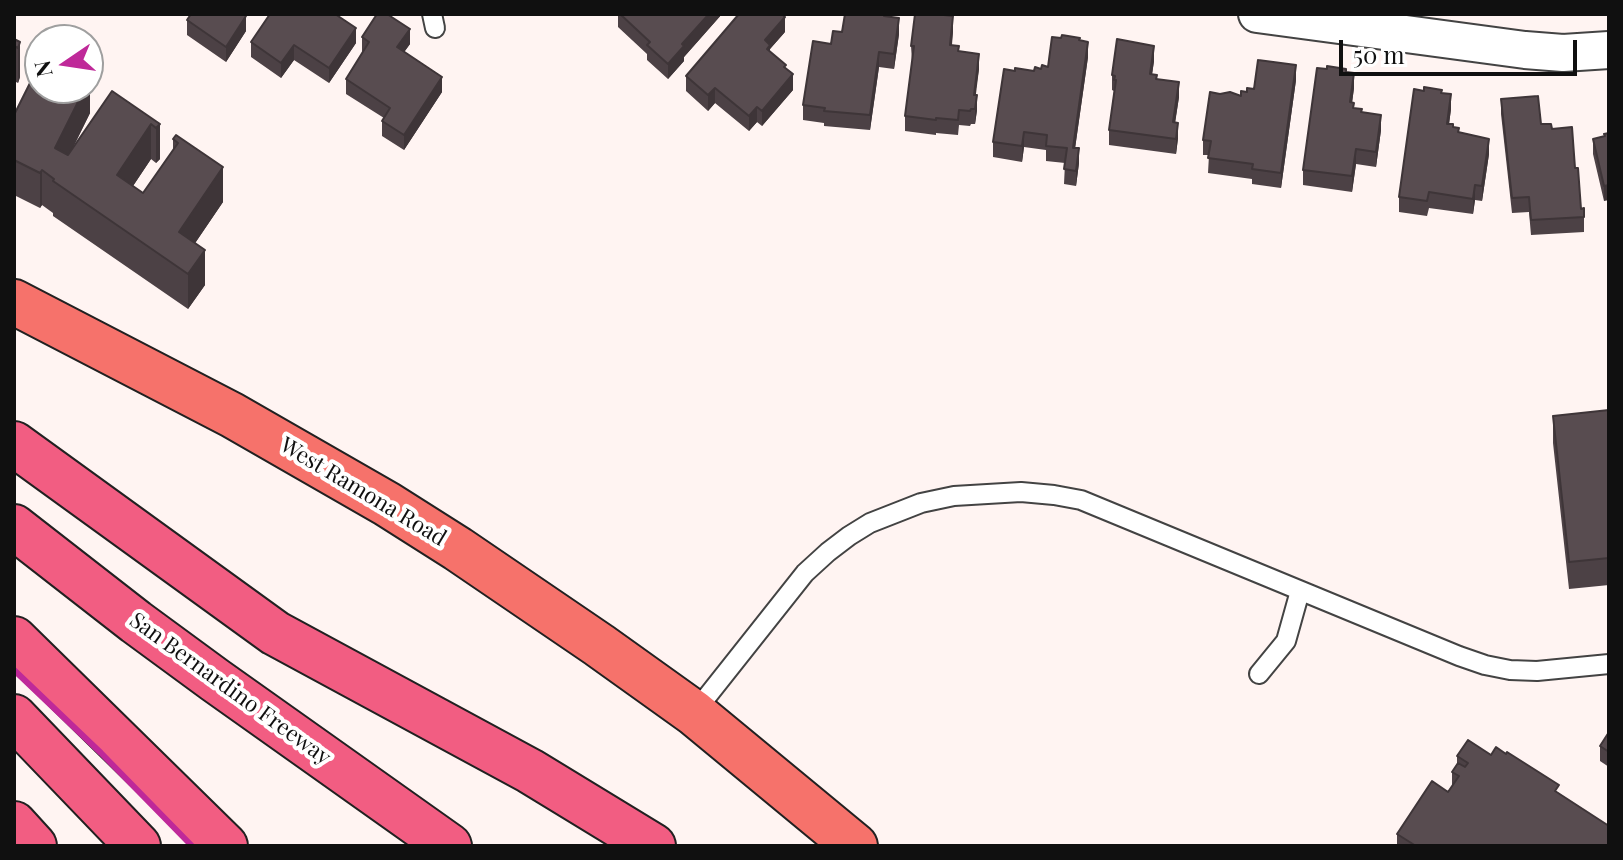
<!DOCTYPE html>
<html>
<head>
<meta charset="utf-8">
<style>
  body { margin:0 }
  #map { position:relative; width:1623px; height:860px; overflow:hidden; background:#fff4f2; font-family:"Playfair Display",serif }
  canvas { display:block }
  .frame { position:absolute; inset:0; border:16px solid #101010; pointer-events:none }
  .north { position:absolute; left:24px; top:24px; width:80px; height:80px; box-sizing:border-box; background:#fff; border:2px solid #9f9f9f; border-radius:50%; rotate:257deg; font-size:22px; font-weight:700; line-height:32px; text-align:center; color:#101010 }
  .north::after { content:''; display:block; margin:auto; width:28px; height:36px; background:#bf2999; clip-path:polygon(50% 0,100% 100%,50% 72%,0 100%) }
  .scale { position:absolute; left:1339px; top:40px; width:238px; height:36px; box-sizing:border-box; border:4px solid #101010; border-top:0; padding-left:10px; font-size:24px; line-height:28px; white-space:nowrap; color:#101010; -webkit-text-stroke:6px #fff; paint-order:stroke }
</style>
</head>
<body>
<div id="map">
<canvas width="1623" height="860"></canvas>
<div class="frame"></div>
<div class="north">N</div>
<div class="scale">50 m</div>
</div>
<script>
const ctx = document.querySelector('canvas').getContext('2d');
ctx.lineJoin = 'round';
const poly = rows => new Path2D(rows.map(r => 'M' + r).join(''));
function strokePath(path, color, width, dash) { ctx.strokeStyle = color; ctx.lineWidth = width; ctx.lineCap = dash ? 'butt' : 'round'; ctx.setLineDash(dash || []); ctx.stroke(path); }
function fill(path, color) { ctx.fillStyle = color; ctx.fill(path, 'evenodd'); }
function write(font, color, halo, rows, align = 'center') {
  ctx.font = font + ' "Playfair Display",serif'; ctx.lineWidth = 8; ctx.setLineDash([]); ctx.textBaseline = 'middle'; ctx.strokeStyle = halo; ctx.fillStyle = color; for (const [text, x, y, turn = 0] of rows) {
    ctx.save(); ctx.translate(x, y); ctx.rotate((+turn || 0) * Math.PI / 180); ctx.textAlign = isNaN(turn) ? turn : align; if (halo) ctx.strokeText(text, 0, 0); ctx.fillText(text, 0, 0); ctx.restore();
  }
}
const lane = poly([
  [432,14,435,28],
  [1259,674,1286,641,1300,591],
  [694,713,805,573,828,552,849,536,870,523,921,503,954,496,1021,492,1054,495,1081,500,1459,656,1485,665,1510,670,1537,671,1609,664]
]);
const street = poly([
  [1257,14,1525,50,1563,53,1609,50]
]);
const primary = poly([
  [14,302,232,415,387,504,458,549,599,645,694,713,855,846]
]);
const highway = poly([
  [14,444,275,633,530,771,653,846],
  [14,527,136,622,215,680,449,846],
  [14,639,225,846],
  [14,717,138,846],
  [14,824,34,846]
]);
const rail = poly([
  [14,670,101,753,192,846]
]);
const wall = poly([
  [618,14,722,14,684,57,684,61,668,79,647,60,647,54,618,27],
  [885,16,899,34,894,69,879,67,870,130,824,126,824,123,803,120,803,105,831,44,842,32],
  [187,20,246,31,226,62,187,35],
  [953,31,952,45,979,69,975,95,977,110,975,124,971,124,970,126,959,125,958,135,936,133,936,135,905,131,905,116,912,61,911,46],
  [785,32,770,49,770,52,786,68,793,90,762,126,757,122,749,131,715,103,708,111,686,91,686,76],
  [362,37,410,44,404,52,442,92,404,150,382,136,382,121,384,118,346,94,346,79,362,53],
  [14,39,20,42,20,77,18,83,14,81],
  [1080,41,1088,57,1075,148,1079,163,1076,186,1064,184,1065,163,1046,161,1046,150,1024,147,1022,162,993,157,993,142,1015,71,1034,71,1048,67],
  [251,42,356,43,329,83,294,60,281,78,251,57],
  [1129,42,1154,61,1152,74,1179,97,1175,122,1178,138,1176,154,1109,145,1109,130,1114,91,1112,90,1112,75],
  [40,52,40,88,90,113,72,150,112,91,160,124,160,159,156,163,151,159,133,186,143,193,173,150,173,139,176,135,223,202,195,243,205,285,188,309,53,216,53,213,42,205,40,208,14,195,14,115,37,70,37,57],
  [1346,72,1354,88,1352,103,1354,108,1362,112,1381,130,1376,167,1356,164,1352,192,1303,185,1303,170],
  [1296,80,1281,188,1252,184,1252,179,1208,173,1209,155,1203,155,1203,140,1247,92,1254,89],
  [1424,91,1442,93,1451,109,1449,124,1459,133,1489,154,1482,201,1475,200,1473,214,1429,208,1427,216,1399,212,1399,197],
  [1501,99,1541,124,1552,129,1581,209,1584,208,1584,232,1531,235,1529,212,1512,213,1501,114],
  [1609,133,1604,201,1593,154,1593,139,1604,136],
  [1609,410,1609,585,1569,589,1553,443,1553,416],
  [1609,732,1609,767,1600,761,1600,746],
  [1491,755,1559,793,1609,846,1397,846,1397,834,1448,792,1452,787,1452,772,1457,764,1457,756]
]);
const shadedWall = poly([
  [709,14,722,14,684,57,684,61,668,79,668,64,682,44],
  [246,16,246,31,226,62,226,47],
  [953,16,953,31,950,60,950,45],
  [785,17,785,32,770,49,770,60,765,40],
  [899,18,899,34,894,69,894,54],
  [356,28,356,43,329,83,329,68],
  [410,29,410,44,397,62,397,47],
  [20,42,20,77,18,83,18,48],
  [1088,42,1088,57,1073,163,1073,148],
  [294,45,294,60,281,78,281,63],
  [1154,46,1154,61,1150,89,1150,74],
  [879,52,879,67,870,130,870,115],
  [979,54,979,69,974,110,974,95],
  [1296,65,1296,80,1281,188,1281,173],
  [1354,73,1354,88,1350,117,1350,102],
  [793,74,793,90,762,126,762,111],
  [442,77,442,92,404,150,404,135],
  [90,78,90,113,55,183,55,148,85,88,88,88,88,82],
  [1179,82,1179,97,1173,137,1173,122],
  [715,88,715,103,708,111,708,95],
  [1451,94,1451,109,1447,139,1447,124],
  [977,95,977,110,975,124,975,109],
  [757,107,757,122,749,131,749,116],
  [1381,115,1381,130,1376,167,1376,152],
  [1178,123,1178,138,1176,154,1176,139],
  [151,124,151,159,117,210,117,175],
  [160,124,160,159,156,163,156,128],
  [1024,132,1024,147,1022,162,1022,146],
  [1489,139,1489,154,1482,201,1482,186],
  [1079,148,1079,163,1076,186,1076,171],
  [1356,149,1356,164,1352,192,1352,176],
  [223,167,223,202,179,267,179,232],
  [42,170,42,205,40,208,40,173],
  [1475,185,1475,200,1473,214,1473,199],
  [1609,185,1609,200,1604,201,1604,186],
  [205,250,205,285,188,309,188,274]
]);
const building = poly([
  [191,14,243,14,246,16,226,47,187,20,191,14],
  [270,14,335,14,356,28,329,68,294,45,281,63,251,42,270,14],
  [377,14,387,14,410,29,397,47,442,77,404,135,382,121,390,108,346,79,369,42,362,37,377,14],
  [620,14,709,14,682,44,684,46,668,64,647,45,650,42,620,14],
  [739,14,782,14,785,17,765,40,770,45,767,49,786,65,784,67,793,74,762,111,757,107,749,116,715,88,708,95,686,76,739,14],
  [845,14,885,14,884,16,899,18,894,54,879,52,870,115,824,111,825,108,803,105,813,41,831,44,833,31,842,32,845,14],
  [915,14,934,14,953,16,950,45,959,46,958,51,979,54,974,95,977,95,975,109,971,109,970,111,959,110,958,120,936,118,936,120,905,116,914,46,911,46,915,14],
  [1062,35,1080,38,1079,40,1088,42,1073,148,1079,148,1076,171,1064,169,1067,148,1046,146,1047,135,1024,132,1022,146,993,142,1004,69,1015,71,1015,68,1034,71,1035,67,1041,69,1042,65,1048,67,1052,37,1061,38,1062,35],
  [14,39,20,42,18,48,14,46,14,39],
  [1117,39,1154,46,1150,74,1157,75,1156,79,1179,82,1173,122,1178,123,1176,139,1109,130,1116,80,1114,80,1115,76,1112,75,1117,39],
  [1258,60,1296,65,1281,173,1252,169,1253,164,1208,158,1211,141,1203,140,1210,92,1220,94,1230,92,1241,96,1241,91,1247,92,1247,88,1254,89,1258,60],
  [40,63,40,88,85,88,55,148,68,155,112,91,160,124,156,128,151,124,117,175,143,193,178,143,173,139,176,135,223,167,179,232,205,250,188,274,53,181,54,179,42,170,40,173,14,160,14,115,40,63],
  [1327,66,1346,69,1346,72,1354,73,1350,102,1354,103,1353,108,1362,109,1361,112,1381,115,1376,152,1356,149,1352,176,1303,170,1317,68,1327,69,1327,66],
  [1424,87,1442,90,1441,93,1451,94,1447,124,1453,124,1453,127,1459,128,1458,132,1489,139,1482,186,1475,185,1473,199,1429,192,1427,201,1399,197,1414,89,1424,91,1424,87],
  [1538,96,1541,124,1551,124,1552,129,1572,127,1575,168,1578,168,1581,209,1584,208,1584,217,1531,220,1529,197,1512,198,1501,99,1538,96],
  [1609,133,1609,185,1604,186,1593,139,1605,136,1604,134,1609,133],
  [1609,410,1609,558,1569,562,1553,416,1609,410],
  [1609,732,1609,752,1600,746,1609,732],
  [1468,740,1491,755,1496,747,1506,754,1507,752,1559,785,1555,791,1609,826,1609,846,1416,846,1397,834,1432,781,1448,792,1459,776,1452,772,1458,763,1465,767,1468,763,1457,756,1468,740]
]);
const streetNames = [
  ["West Ramona Road",363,492,31],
  ["San Bernardino Freeway",230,689,36]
];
strokePath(lane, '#434343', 22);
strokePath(street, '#434343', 40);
strokePath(primary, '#212121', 48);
strokePath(highway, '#212121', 48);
strokePath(lane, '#fff', 18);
strokePath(street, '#fff', 36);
strokePath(primary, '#f6726b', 44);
strokePath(highway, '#f25d82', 44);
strokePath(rail, '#bf2999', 6);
fill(wall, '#4c4145');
fill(shadedWall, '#3e3538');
fill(building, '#584c50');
strokePath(building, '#3e3538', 2);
write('22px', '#101010', '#fff', streetNames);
</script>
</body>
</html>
